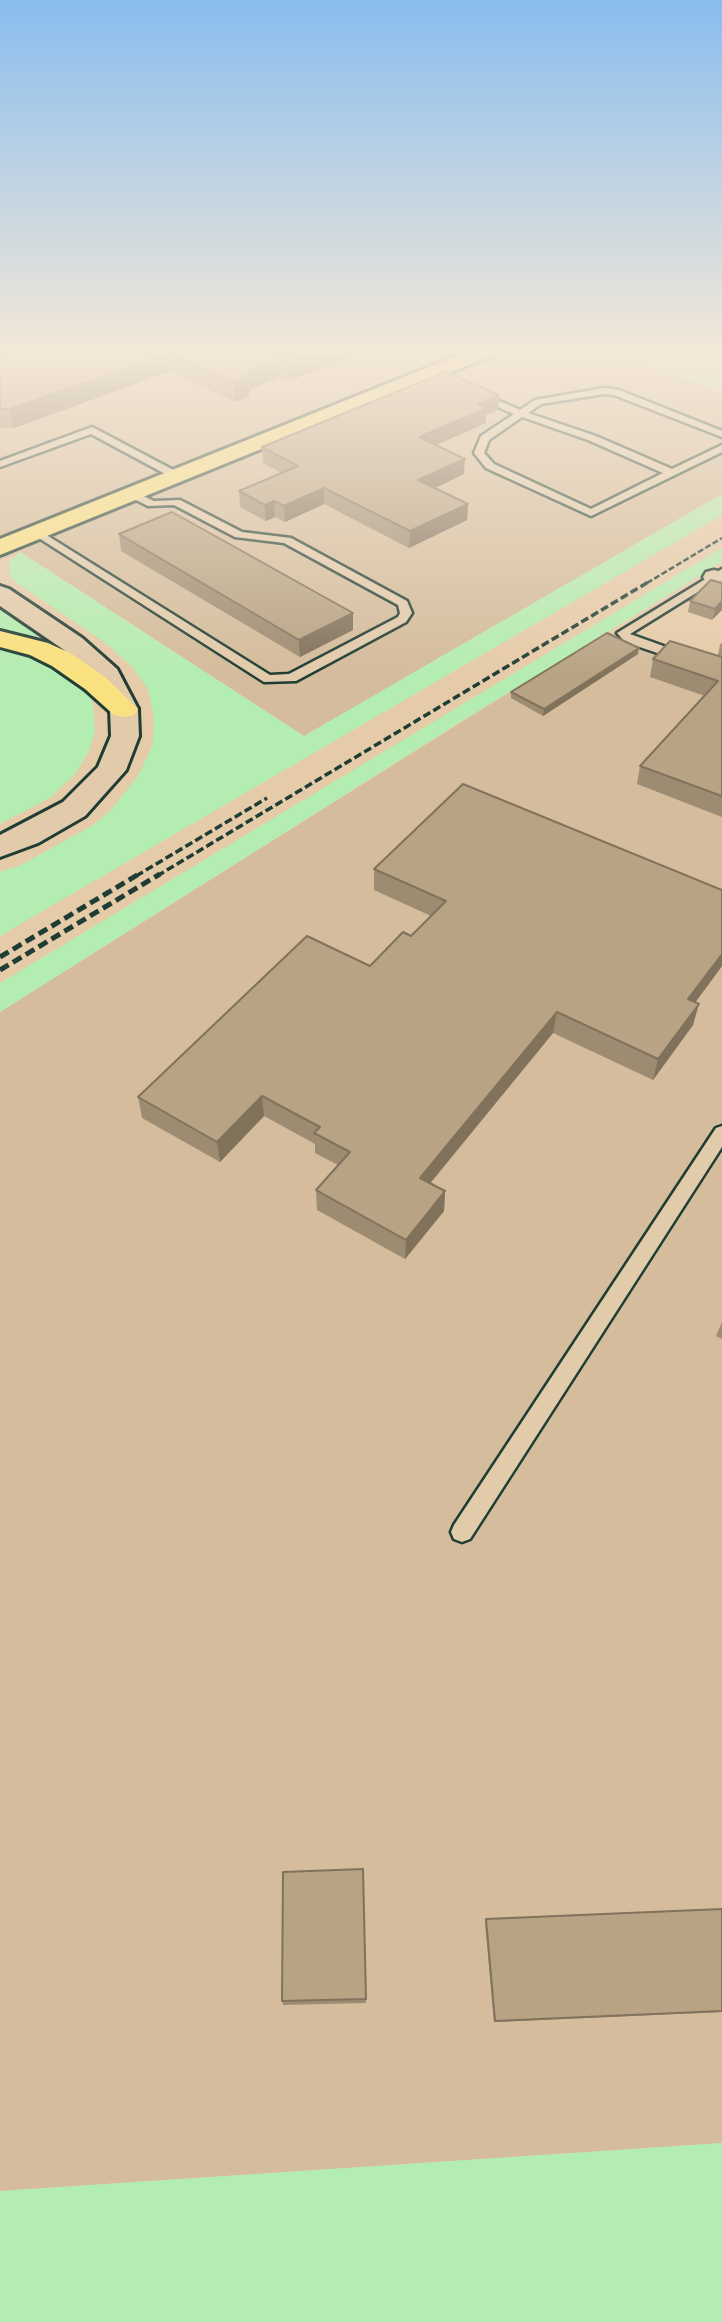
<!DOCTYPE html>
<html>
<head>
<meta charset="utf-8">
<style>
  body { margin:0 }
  canvas { display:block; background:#e6cba9 }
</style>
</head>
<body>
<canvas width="722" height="2322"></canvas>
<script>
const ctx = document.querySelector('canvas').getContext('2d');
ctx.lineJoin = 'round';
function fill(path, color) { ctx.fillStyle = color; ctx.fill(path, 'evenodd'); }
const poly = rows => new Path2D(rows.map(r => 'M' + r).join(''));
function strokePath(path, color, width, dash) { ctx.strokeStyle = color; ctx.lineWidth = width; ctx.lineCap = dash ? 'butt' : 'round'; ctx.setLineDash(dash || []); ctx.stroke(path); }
const built = poly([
  [0,351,609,351,722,393,722,494,304,736,21,552,0,560],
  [607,631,722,671,722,2143,0,2191,0,1012]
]);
const green = poly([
  [609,351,722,351,722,393],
  [722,494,722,515,0,936,0,872,21,865,93,825,110,811,138,776,153,744,154,717,148,689,133,668,107,644,14,581,9,573,10,561,20,552,304,736],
  [722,548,722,562,462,721,0,1012,0,983],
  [0,605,42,633,26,639,0,634],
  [0,643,42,655,84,685,93,704,95,731,89,751,75,774,51,797,0,824],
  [722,2143,722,2322,0,2322,0,2191]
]);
const lane = poly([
  [604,388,619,390,722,431,722,437,614,395,604,394,541,404,528,413,596,436,672,469,722,445,722,452,591,516,486,468,474,453,481,436,514,414,475,397,475,393,481,393,520,410,535,400,604,388],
  [522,417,588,440,663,473,591,509,494,464,484,453,489,440,522,417],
  [92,427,181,474,182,476,173,478,91,434,0,467,0,461,92,427],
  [132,491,154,501,180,500,242,532,291,538,407,601,412,613,406,622,296,681,264,682,31,533,40,531,270,675,289,674,398,617,400,613,398,605,284,543,235,537,174,505,148,506,128,496,127,494,132,491],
  [722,569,722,577,630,634,722,667,722,675,625,642,617,633,722,569],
  [722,1126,722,1147,470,1539,462,1542,454,1539,451,1532,454,1525,716,1128,722,1126]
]);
const street = poly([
  [714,570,722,572,722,586,706,582,703,577,706,572,714,570]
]);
const secondary = poly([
  [0,586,9,589,82,638,117,669,138,709,139,736,126,770,85,816,38,843,0,857,0,835,63,802,98,767,111,736,110,709,95,679,64,650,0,606,0,586]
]);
const primary = poly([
  [469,351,496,351,493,355,0,555,0,539,469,351],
  [0,631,48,643,72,654,105,677,138,709,134,715,124,717,114,715,85,689,52,666,30,655,0,647,0,631]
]);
const railFar2 = poly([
  [647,583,722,538]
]);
const railFar1 = poly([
  [136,876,267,798],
  [157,876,650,581]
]);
const rail = poly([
  [0,957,139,874],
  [0,970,160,874]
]);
const wall = poly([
  [0,351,368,351,289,381,281,377,250,389,248,397,235,402,171,371,14,428,0,428],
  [498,410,486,415,486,423,436,445,464,474,435,488,468,504,467,520,409,548,324,504,285,522,275,517,266,521,240,507,239,491,282,473,263,463,262,447],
  [119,534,353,630,300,657,121,551],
  [722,583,712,620,688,612,690,601],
  [722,643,722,817,637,784,640,766,705,696,650,677,653,659,718,656,720,644],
  [638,654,543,716,511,698,511,692],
  [374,869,722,890,722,966,695,1003,693,1025,653,1080,553,1033,430,1183,445,1191,444,1211,405,1259,317,1210,316,1190,338,1165,315,1153,315,1144,264,1116,220,1162,142,1118,138,1097,370,966,411,936,431,916,374,890],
  [722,1322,722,1339,716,1336],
  [363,1869,366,2003,283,2005,282,2001],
  [722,1909,722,2012,494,2022,485,1922,486,1919]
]);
const shadedWall = poly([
  [319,351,368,351,289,381,288,362],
  [169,353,171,371,14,428,10,409],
  [281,359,281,377,250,389,248,397,235,402,234,383,249,371],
  [499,395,498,410,486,415,486,423,418,453,419,437,478,404],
  [465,459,464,474,418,496,418,480],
  [324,488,324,504,285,522,284,506],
  [274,501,275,517,266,521,265,505],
  [468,504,467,520,409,548,410,531],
  [722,601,722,610,712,620,715,609],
  [353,613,353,630,300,657,299,640],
  [639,648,638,654,543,716,544,709],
  [722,954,722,966,682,1020,688,999],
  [699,1004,693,1025,653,1080,658,1059],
  [557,1012,553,1033,419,1197,420,1178],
  [262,1096,264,1116,220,1162,217,1142],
  [445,1191,444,1211,405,1259,406,1240]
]);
const building = poly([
  [0,351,319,351,288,362,281,359,249,371,246,379,234,383,169,353,10,409,0,409,0,351],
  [445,372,499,395,478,404,487,408,419,437,465,459,418,480,468,504,410,531,324,488,284,506,274,501,265,505,239,491,298,466,262,447,445,372],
  [172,512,353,613,299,640,119,534,172,512],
  [711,580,722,583,722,601,715,609,690,601,711,580],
  [607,633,639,648,544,709,511,692,607,633],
  [670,641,722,657,722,796,640,766,718,681,653,659,670,641],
  [463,784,722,890,722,954,688,999,699,1004,658,1059,557,1012,420,1178,445,1191,406,1240,316,1190,350,1152,314,1133,320,1127,262,1096,217,1142,138,1097,307,936,370,966,403,932,411,936,446,901,374,869,463,784],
  [363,1869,366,1999,282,2001,283,1872,363,1869],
  [722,1909,722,2011,495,2021,486,1919,722,1909]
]);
fill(built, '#d4bc9c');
fill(green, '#b4edb1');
strokePath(lane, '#1f3d34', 5);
strokePath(street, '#1f3d34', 5);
strokePath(secondary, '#1f3d34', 6);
strokePath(primary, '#1f3d34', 6);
fill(lane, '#e2cbab');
fill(street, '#e2cbab');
fill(secondary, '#e2cbab');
fill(primary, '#fae180');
strokePath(railFar2, '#1f3d34', 2.5, [6, 2.5]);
strokePath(railFar1, '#1f3d34', 3.5, [8, 3.5]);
strokePath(rail, '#1f3d34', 5, [10, 5]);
fill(wall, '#9e8c72');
fill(shadedWall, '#81725c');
fill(building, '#b8a384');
strokePath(building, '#81725c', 2);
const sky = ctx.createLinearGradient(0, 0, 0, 676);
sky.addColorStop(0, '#89bdee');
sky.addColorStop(0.52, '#f4e8d8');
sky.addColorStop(1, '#f4e8d800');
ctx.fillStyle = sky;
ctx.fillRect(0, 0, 722, 676);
</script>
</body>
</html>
